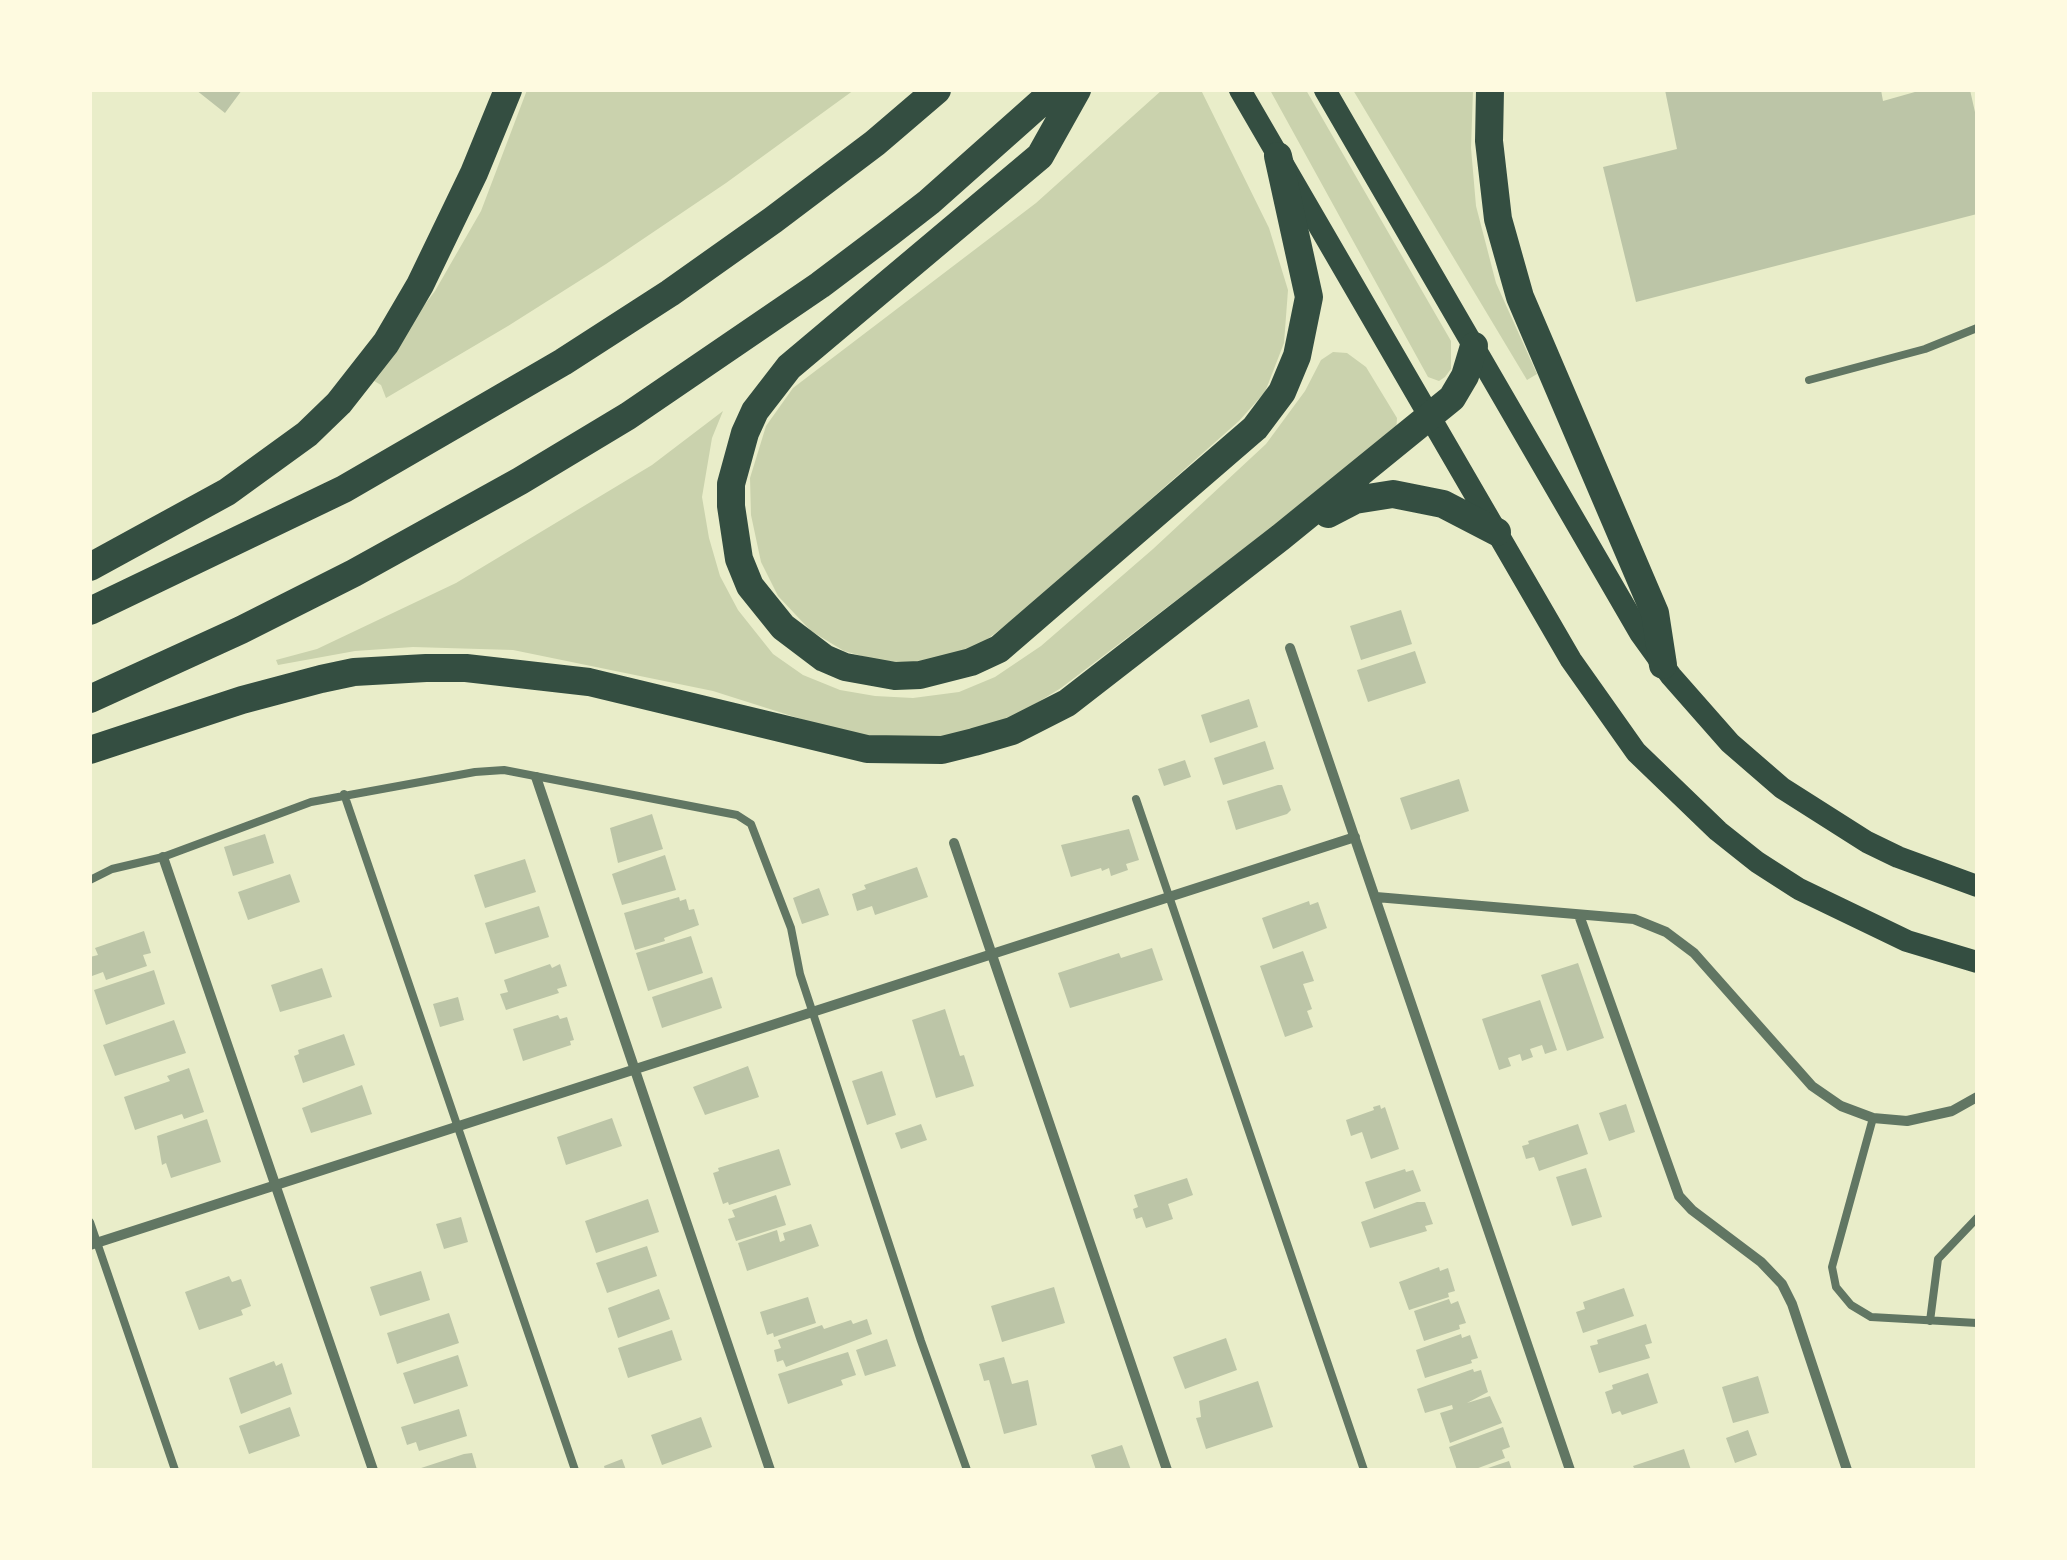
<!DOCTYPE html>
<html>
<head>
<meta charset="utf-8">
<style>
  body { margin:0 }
  #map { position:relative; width:2067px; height:1560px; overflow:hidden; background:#e9edc9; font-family:Signika,sans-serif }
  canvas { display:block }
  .frame { position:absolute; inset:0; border:92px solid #fefae0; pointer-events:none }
</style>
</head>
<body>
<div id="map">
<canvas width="2067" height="1560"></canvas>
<div class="frame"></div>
</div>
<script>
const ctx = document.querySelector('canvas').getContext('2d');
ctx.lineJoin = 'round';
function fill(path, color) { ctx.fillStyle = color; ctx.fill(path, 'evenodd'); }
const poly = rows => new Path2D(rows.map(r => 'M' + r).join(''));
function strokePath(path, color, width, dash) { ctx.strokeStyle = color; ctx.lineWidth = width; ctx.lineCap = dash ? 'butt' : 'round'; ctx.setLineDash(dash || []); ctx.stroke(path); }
const green = poly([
  [527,90,854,90,726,183,606,264,508,326,386,398,381,385,369,378,435,291,481,211],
  [1162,90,1201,90,1269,228,1288,290,1284,343,1265,392,1239,421,1020,615,982,643,956,657,923,663,880,661,844,651,811,631,778,596,761,562,751,515,750,478,766,426,793,388,1036,203],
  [1270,90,1306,90,1451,341,1451,369,1445,377,1439,381,1428,377],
  [1353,90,1473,90,1471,148,1476,206,1496,283,1537,374,1527,380],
  [1333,352,1347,353,1366,367,1397,418,1396,433,1061,688,1009,720,944,739,861,738,713,691,513,650,413,647,355,651,278,665,276,660,317,649,456,583,652,465,723,411,712,438,702,497,709,538,720,576,738,610,773,654,803,675,840,690,875,696,913,698,959,692,995,677,1041,646,1153,549,1266,444,1305,391,1321,360]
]);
const building = poly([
  [196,90,242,90,225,113],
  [1665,90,1881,90,1883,101,1922,90,1970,90,1977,121,1977,214,1636,302,1603,167,1677,149],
  [1401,610,1412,644,1361,660,1350,626],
  [1415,651,1426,683,1368,702,1357,670],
  [1249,699,1258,727,1210,743,1201,715],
  [1265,741,1274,769,1223,785,1214,758],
  [1185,760,1191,777,1164,786,1158,769],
  [1459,779,1469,811,1411,830,1400,798],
  [1278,785,1282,785,1291,810,1287,814,1236,830,1227,801],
  [652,814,663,849,618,863,610,828],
  [1129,829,1139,860,1126,864,1128,870,1111,876,1109,868,1102,871,1101,868,1071,877,1061,845],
  [265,834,274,863,233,876,224,847],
  [665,855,676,890,622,905,612,874],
  [525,859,536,892,485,908,474,875],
  [917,867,928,897,875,915,872,906,857,911,852,894,866,889,864,885],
  [290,874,300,902,248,920,238,892],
  [819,888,829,915,802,924,793,898],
  [679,897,680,901,686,899,689,910,694,909,699,925,664,938,665,941,635,950,624,913],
  [1309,901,1310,905,1318,902,1327,928,1273,949,1262,918],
  [539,906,549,937,495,954,485,923],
  [144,931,151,953,143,955,147,966,106,980,103,972,92,976,90,957,98,955,95,948],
  [691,936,703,973,648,991,636,953],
  [1152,948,1163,980,1070,1008,1058,973,1119,953,1121,958],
  [1303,951,1314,981,1303,984,1312,1009,1307,1011,1313,1027,1285,1037,1260,966],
  [1578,963,1604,1038,1567,1051,1541,975],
  [550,964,552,968,560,964,567,986,557,989,559,993,506,1010,500,994,508,992,504,980],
  [322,968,332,997,280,1012,271,985],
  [154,970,165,1004,106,1025,94,990],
  [712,977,722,1008,662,1028,652,997],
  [458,997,464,1020,440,1027,433,1004],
  [1540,1000,1557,1050,1545,1054,1542,1045,1530,1049,1533,1057,1522,1061,1520,1054,1508,1058,1511,1066,1499,1070,1482,1019],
  [945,1009,960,1056,964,1055,974,1086,936,1098,912,1020],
  [558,1015,560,1019,567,1017,574,1040,570,1041,571,1045,523,1061,513,1029],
  [174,1020,186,1053,115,1076,103,1045],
  [344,1034,355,1065,303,1083,294,1056,299,1054,298,1050],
  [748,1066,759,1097,705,1115,693,1087],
  [189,1068,204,1112,184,1119,182,1114,135,1130,124,1097,170,1081,167,1076],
  [882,1071,896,1115,867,1125,852,1081],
  [362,1085,372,1114,311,1133,302,1108],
  [1626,1104,1635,1132,1609,1141,1599,1113],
  [1380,1105,1381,1109,1385,1107,1399,1149,1371,1159,1362,1132,1351,1136,1346,1120,1374,1110,1373,1107],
  [612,1118,622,1146,566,1165,557,1137],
  [207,1119,221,1162,171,1178,166,1163,162,1165,157,1136],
  [921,1124,927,1140,901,1149,895,1133],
  [1578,1124,1588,1154,1539,1171,1534,1157,1526,1159,1522,1146,1529,1144,1528,1141],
  [779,1149,791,1185,729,1205,728,1202,723,1204,713,1173,719,1171,718,1168],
  [1586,1168,1602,1217,1572,1226,1556,1177],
  [1405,1169,1406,1172,1413,1170,1421,1191,1374,1209,1365,1182],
  [1187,1178,1193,1195,1168,1204,1173,1219,1146,1228,1142,1217,1136,1219,1133,1209,1138,1207,1134,1195],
  [776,1195,786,1225,736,1241,728,1219,735,1217,732,1210],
  [648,1199,659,1232,596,1253,585,1221],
  [1417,1202,1425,1202,1433,1224,1425,1226,1427,1231,1370,1248,1361,1222],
  [461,1217,468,1242,444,1249,436,1224],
  [811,1224,819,1246,747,1271,738,1243,777,1230,780,1242,785,1240,783,1233],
  [647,1246,657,1276,607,1293,596,1263],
  [1439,1267,1440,1271,1448,1268,1455,1291,1448,1293,1449,1297,1409,1310,1399,1282],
  [421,1271,430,1300,380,1316,370,1287],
  [229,1276,232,1282,241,1279,251,1306,241,1310,243,1315,199,1330,185,1292],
  [1054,1287,1065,1323,1002,1342,991,1306],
  [1624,1288,1634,1316,1583,1333,1576,1312,1585,1309,1583,1302],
  [659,1289,670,1319,618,1338,608,1308],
  [808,1297,816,1323,774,1337,773,1333,767,1335,760,1312],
  [1449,1299,1451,1304,1458,1301,1466,1323,1459,1325,1460,1329,1424,1341,1414,1311],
  [449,1313,459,1343,397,1364,387,1333],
  [867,1319,872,1334,786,1367,783,1360,777,1362,774,1350,781,1348,778,1340,822,1325,824,1329,851,1320,853,1324],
  [1646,1324,1652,1343,1645,1345,1650,1358,1599,1373,1590,1346,1598,1344,1597,1340],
  [672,1330,682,1360,628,1378,618,1348],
  [1461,1334,1462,1338,1470,1335,1478,1358,1471,1360,1472,1363,1425,1378,1416,1350],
  [1226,1338,1237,1370,1185,1389,1173,1357],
  [887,1339,896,1366,865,1376,856,1350],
  [848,1352,856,1375,841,1380,843,1385,788,1404,778,1374],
  [458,1355,468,1386,414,1404,403,1373],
  [1004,1357,1012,1384,1028,1380,1037,1425,1004,1434,989,1380,984,1381,979,1364],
  [274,1361,276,1366,282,1363,292,1394,241,1414,229,1378],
  [1473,1369,1474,1372,1481,1370,1488,1392,1467,1403,1490,1396,1502,1423,1450,1443,1440,1413,1453,1409,1452,1405,1425,1413,1417,1389],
  [1648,1373,1658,1403,1622,1415,1620,1411,1612,1414,1605,1392,1613,1389,1612,1385],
  [1758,1376,1769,1413,1733,1423,1722,1387],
  [1258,1381,1273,1427,1206,1449,1196,1418,1201,1417,1199,1401],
  [290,1407,300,1436,249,1454,239,1426],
  [459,1409,467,1436,419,1451,416,1442,407,1445,401,1427],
  [701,1417,712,1447,662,1465,651,1435],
  [1503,1427,1510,1447,1502,1450,1505,1458,1473,1470,1457,1470,1449,1447],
  [1748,1430,1757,1455,1735,1463,1726,1438],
  [1122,1445,1131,1470,1096,1470,1091,1455],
  [1684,1449,1691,1470,1635,1470,1633,1466],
  [472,1453,477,1470,415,1470,464,1454],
  [622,1459,626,1470,605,1470,604,1466],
  [1509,1461,1512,1470,1485,1470,1485,1469]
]);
const service = poly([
  [1809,380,1925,349,1977,328],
  [344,794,575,1470],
  [1136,799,1364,1470],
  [90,880,112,869,163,857,311,802,475,772,504,770,737,815,751,824,791,928,800,974,921,1341,967,1470],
  [1873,1118,1832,1267,1836,1287,1851,1305,1871,1317,1977,1323],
  [90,1222,175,1470],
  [1930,1321,1938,1259,1977,1218]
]);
const minor = poly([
  [1290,648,1570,1470],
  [536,777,770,1470],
  [954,843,1167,1470],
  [163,857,373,1470],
  [1376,897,1634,919,1666,932,1694,953,1812,1086,1841,1106,1873,1118,1907,1121,1952,1111,1977,1097],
  [1579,915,1679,1196,1692,1210,1761,1262,1782,1284,1792,1304,1847,1470],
  [90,1245,1355,837]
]);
const primary = poly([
  [1240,90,1571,660,1636,752,1718,831,1757,862,1799,889,1907,941,1977,962],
  [1325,90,1640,633,1671,676,1730,743,1782,788,1867,842,1898,857,1977,886]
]);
const motorway = poly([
  [1077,90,1040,156,789,367,755,411,745,433,731,484,731,506,739,559,750,586,783,627,824,658,845,667,895,676,920,675,971,662,999,649,1255,428,1282,392,1297,356,1309,297,1278,156],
  [1490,90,1489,141,1498,219,1520,297,1655,613,1663,665],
  [1328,514,1355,500,1393,494,1443,504,1497,532],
  [90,567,227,492,307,434,339,403,386,343,420,285,474,173,508,90],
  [90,611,344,489,563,362,670,293,773,220,875,143,937,90],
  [90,699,241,630,354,573,520,481,628,416,820,285,889,233,929,202,1055,90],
  [90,750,242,700,321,679,354,672,426,668,466,668,589,682,867,749,942,750,974,742,1012,731,1067,703,1281,537,1452,398,1465,376,1474,346]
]);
fill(green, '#cad2ad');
fill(building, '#bcc5a7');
strokePath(service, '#617663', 8);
strokePath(minor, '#617663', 10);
strokePath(primary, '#344e41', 22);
strokePath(motorway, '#344e41', 28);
</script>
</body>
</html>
